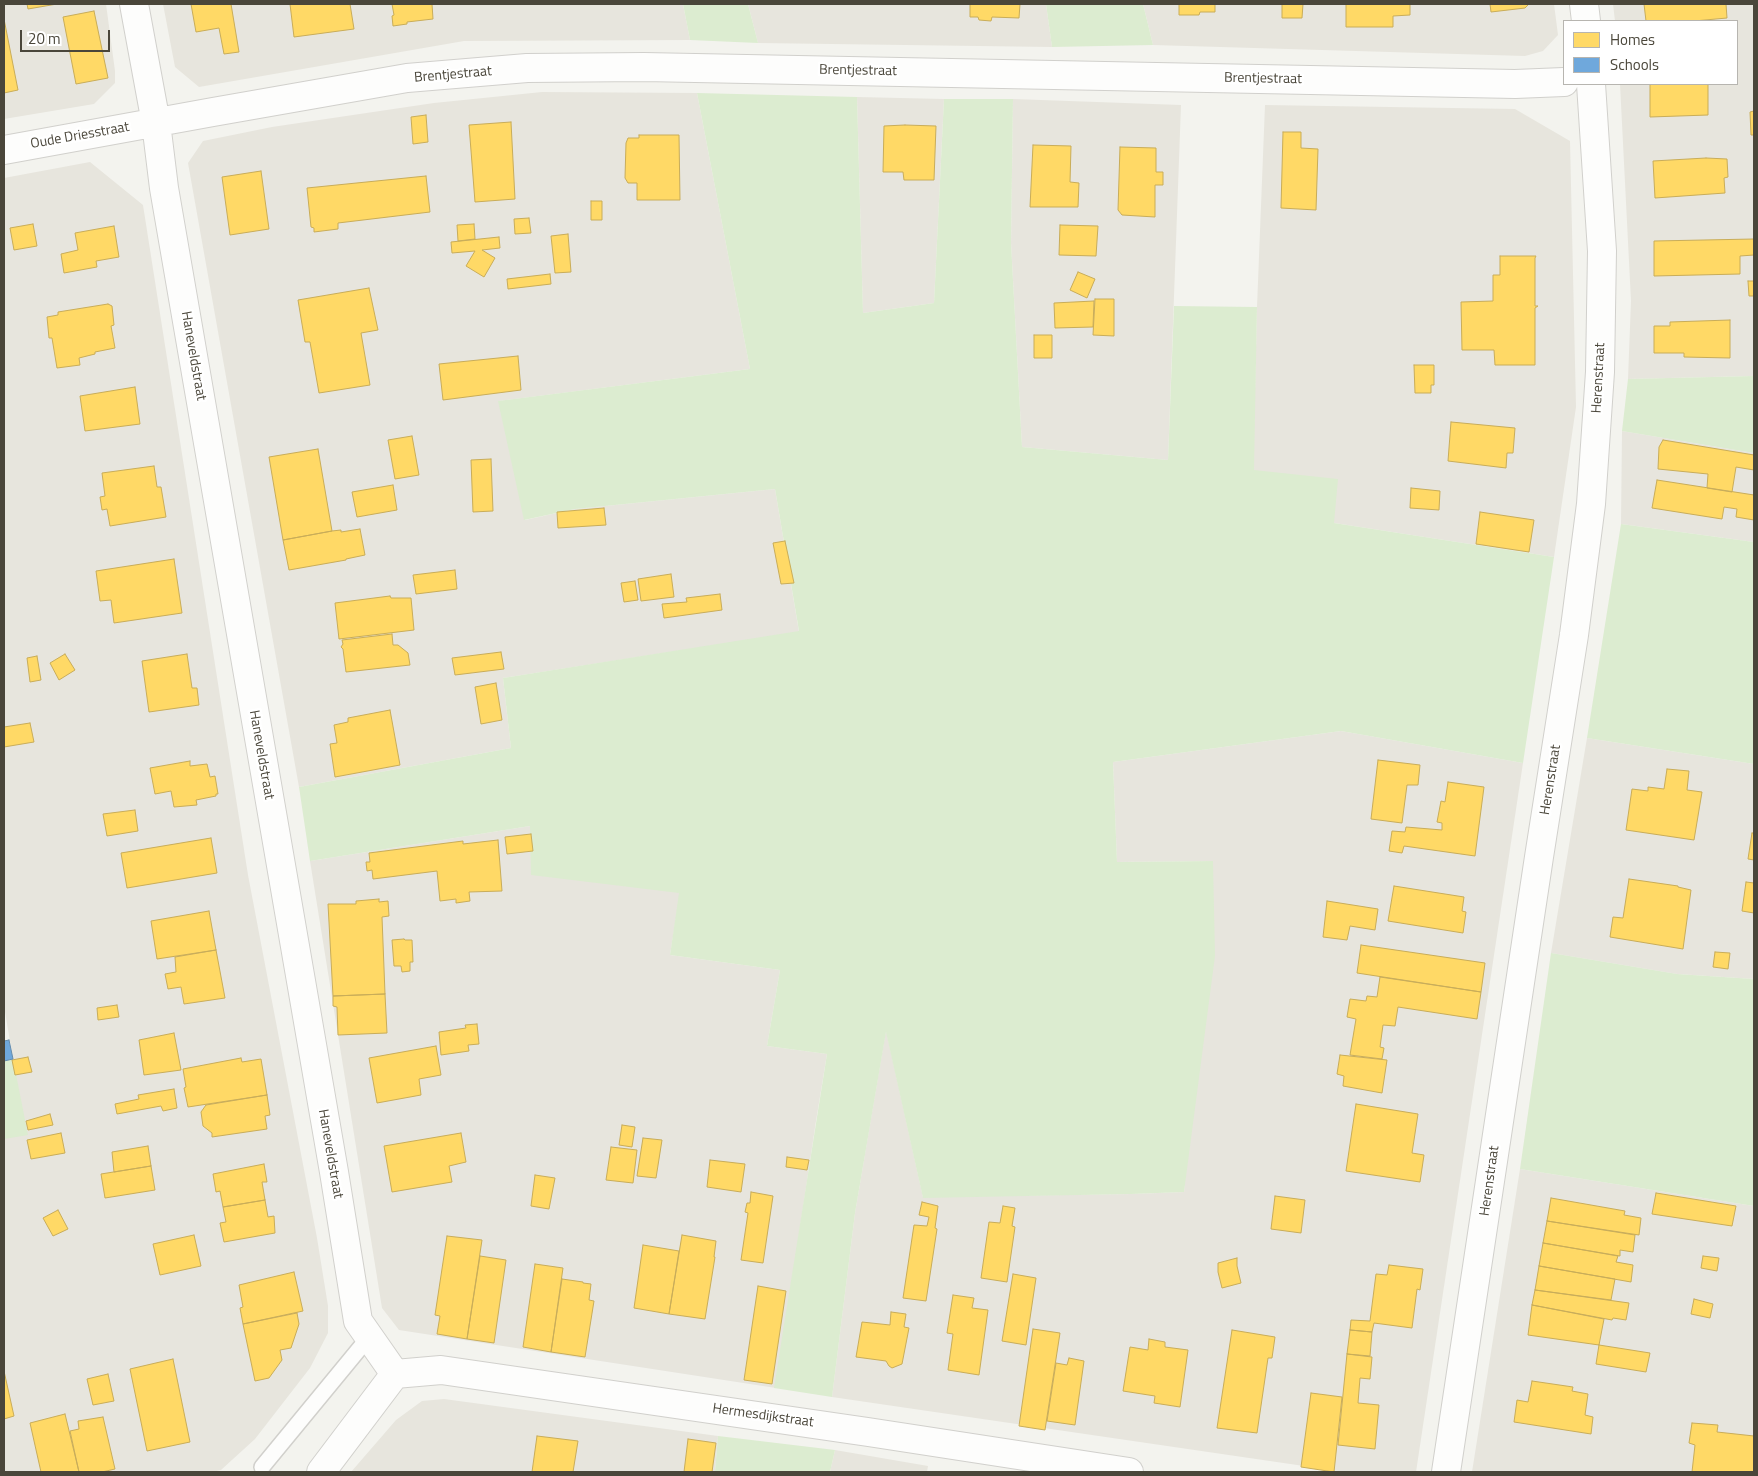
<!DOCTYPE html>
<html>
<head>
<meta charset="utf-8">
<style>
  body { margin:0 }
  #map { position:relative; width:1758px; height:1476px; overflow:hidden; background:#f3f3ee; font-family:"Titillium Web",sans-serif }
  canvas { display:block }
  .frame { position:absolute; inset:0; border:5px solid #4a463a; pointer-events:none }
  .legend { position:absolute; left:1563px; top:20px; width:175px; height:65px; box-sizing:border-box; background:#fff; border:1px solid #b7b5b0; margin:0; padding:6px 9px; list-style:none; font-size:15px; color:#4a463a }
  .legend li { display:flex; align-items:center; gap:10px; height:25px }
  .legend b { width:25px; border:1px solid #b7b5b0 }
  .scale { position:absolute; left:20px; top:30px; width:90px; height:22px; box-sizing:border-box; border:2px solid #4a463a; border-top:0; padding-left:6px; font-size:15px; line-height:18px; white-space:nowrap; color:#4a463a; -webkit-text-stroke:4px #fff; paint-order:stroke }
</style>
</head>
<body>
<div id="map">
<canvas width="1758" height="1476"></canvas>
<div class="frame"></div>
<ul class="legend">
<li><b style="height:14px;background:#ffd966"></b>Homes</li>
<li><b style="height:14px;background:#6fa8dc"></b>Schools</li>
</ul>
<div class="scale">20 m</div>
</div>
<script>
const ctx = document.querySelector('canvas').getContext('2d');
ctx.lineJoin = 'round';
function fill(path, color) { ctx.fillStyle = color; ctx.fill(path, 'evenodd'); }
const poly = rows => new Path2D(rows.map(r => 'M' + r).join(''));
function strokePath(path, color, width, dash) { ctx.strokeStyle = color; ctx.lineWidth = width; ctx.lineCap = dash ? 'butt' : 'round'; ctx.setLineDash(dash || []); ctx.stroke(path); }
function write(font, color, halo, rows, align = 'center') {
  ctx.font = font + ' "Titillium Web",sans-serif'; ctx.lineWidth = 5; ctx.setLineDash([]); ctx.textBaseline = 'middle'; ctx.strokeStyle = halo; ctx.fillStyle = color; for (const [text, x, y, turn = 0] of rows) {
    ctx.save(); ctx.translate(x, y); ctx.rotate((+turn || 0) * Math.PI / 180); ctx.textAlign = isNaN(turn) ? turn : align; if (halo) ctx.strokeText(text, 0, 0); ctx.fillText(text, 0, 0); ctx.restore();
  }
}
const residential = poly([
  [4,4,106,4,115,71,115,83,94,104,4,119],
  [163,4,683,4,690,40,464,41,199,87,175,67],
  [748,4,1046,4,1052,47,758,43],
  [1143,4,1554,4,1558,35,1543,51,1525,56,1153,45],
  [1613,4,1754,4,1754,376,1628,379,1631,301,1620,84,1737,84,1737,21,1615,21],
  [542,92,697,93,750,369,499,401,525,520,575,509,775,489,799,632,503,678,511,748,299,787,188,163,203,141,272,127,434,103],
  [857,97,944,99,934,303,863,313],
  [1013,99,1181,105,1168,460,1022,447,1011,243],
  [1265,105,1515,109,1570,141,1576,407,1554,557,1334,523,1253,470,1257,307],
  [90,162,143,205,248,875,317,1238,328,1306,328,1333,310,1368,255,1439,221,1470,212,1472,4,1472,4,1061,13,1059,4,1006,4,178],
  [1622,431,1754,453,1754,542,1621,524],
  [1341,731,1523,763,1416,1472,1345,1472,832,1397,855,1213,886,1030,923,1197,1131,1194,1184,1192,1212,861,1117,862,1113,762],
  [1587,738,1754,764,1754,979,1677,974,1551,953],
  [530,826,680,893,670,955,780,970,767,1046,827,1054,816,1121,776,1388,399,1330,382,1308,310,861],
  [1520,1169,1754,1206,1754,1472,1472,1472],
  [444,1399,718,1436,715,1472,351,1472,396,1420,422,1401],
  [835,1450,928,1466,927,1472,830,1472]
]);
const green = poly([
  [683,4,748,4,758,43,690,40],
  [1046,4,1143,4,1153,45,1052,47],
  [697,93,857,97,863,313,934,303,944,99,1013,99,1011,243,1022,447,1168,460,1174,306,1257,307,1254,470,1338,479,1334,523,1554,557,1523,763,1341,731,1113,762,1117,862,1213,861,1215,956,1184,1192,1131,1194,923,1198,886,1032,855,1213,832,1397,774,1388,827,1054,767,1046,780,970,670,955,679,893,531,875,530,826,310,861,299,787,511,748,503,678,799,631,775,489,575,509,524,520,498,401,750,369],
  [1754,376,1754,453,1622,431,1628,379],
  [1621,524,1754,542,1754,764,1587,738],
  [1551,953,1677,974,1754,979,1754,1206,1520,1169],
  [13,1059,28,1135,4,1139,4,1061],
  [718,1436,835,1450,830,1472,715,1472]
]);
const homes = poly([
  [27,4,57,4,28,9,27,4],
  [191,4,231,4,239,52,224,54,219,28,196,32,191,4],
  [290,4,350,4,354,29,294,37,290,4],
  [392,4,432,4,433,19,407,22,407,24,393,26,392,16,394,15,392,4],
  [970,4,1020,4,1019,18,992,17,991,21,979,20,978,17,970,17,970,4],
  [1179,4,1215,4,1215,12,1200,12,1199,15,1179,15,1179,4],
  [1282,4,1303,4,1302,18,1282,18,1282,4],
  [1346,4,1410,4,1410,15,1393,16,1393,27,1346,27,1346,4],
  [1490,4,1529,4,1525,8,1491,12,1490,4],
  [1644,4,1726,4,1727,18,1694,21,1646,21,1644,4],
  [94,11,108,78,76,84,63,17,94,11],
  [4,19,18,90,4,93,4,19],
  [1650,84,1708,84,1708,115,1650,117,1650,84],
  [1754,111,1754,135,1751,135,1750,112,1754,111],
  [426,115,428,142,413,144,411,117,426,115],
  [511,122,515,199,475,202,469,125,511,122],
  [905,125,936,126,934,180,904,180,903,172,883,172,884,126,905,125],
  [1283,132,1301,132,1301,148,1318,149,1316,210,1281,208,1283,132],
  [639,135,679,135,680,200,637,200,637,183,628,183,625,178,626,143,628,138,639,138,639,135],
  [1033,145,1071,146,1070,182,1079,183,1078,207,1030,207,1033,145],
  [1120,147,1156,148,1156,172,1163,172,1163,185,1155,185,1155,217,1122,215,1118,210,1120,147],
  [1706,158,1727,159,1728,177,1724,178,1725,193,1655,198,1653,161,1706,158],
  [261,171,269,229,230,235,222,177,261,171],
  [426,176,430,212,338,223,338,229,314,232,314,228,311,227,307,188,426,176],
  [591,201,602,201,602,220,591,220,591,201],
  [529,218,531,233,515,234,514,219,529,218],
  [33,224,37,246,14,250,10,228,33,224],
  [474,224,475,239,458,241,457,225,474,224],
  [1060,225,1098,226,1096,256,1059,255,1060,225],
  [114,226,119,257,96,261,97,267,64,273,61,254,78,250,75,233,114,226],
  [568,234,571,272,555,273,551,236,568,234],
  [499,237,500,248,482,250,495,258,484,277,466,266,475,251,452,253,451,242,499,237],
  [1754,239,1754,255,1740,256,1740,274,1654,276,1654,241,1754,239],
  [1500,256,1536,256,1535,258,1535,306,1538,306,1535,308,1535,365,1495,365,1494,350,1462,350,1461,302,1493,301,1493,275,1500,275,1500,256],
  [1078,272,1095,279,1087,298,1070,290,1078,272],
  [550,274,551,284,508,289,507,279,550,274],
  [1748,281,1754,281,1754,296,1749,296,1748,281],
  [369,288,378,330,361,333,370,385,319,393,310,342,305,342,298,300,369,288],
  [1095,299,1114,299,1114,336,1093,335,1095,299],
  [1094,301,1093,327,1055,328,1054,303,1094,301],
  [108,304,112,306,114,325,111,326,115,348,95,352,95,354,79,358,80,365,57,368,52,338,49,338,47,317,58,315,58,312,108,304],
  [1730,320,1730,358,1684,357,1684,353,1654,353,1654,326,1670,326,1670,322,1730,320],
  [1034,335,1052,335,1052,358,1034,358,1034,335],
  [518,356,521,390,443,400,439,364,518,356],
  [1414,365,1434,365,1434,385,1431,385,1431,393,1415,393,1414,365],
  [135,387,140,424,85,431,80,396,135,387],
  [1451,422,1515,428,1513,453,1507,453,1506,468,1448,461,1451,422],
  [412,436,419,475,395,479,388,440,412,436],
  [1663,440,1754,455,1754,470,1736,467,1732,492,1707,488,1708,474,1658,469,1659,447,1663,440],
  [318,449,332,531,283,540,269,457,318,449],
  [491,459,493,511,473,512,471,460,491,459],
  [154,466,157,487,161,487,166,517,110,526,107,509,102,510,100,497,105,496,102,473,154,466],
  [1657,480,1754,495,1754,520,1736,517,1737,509,1724,507,1722,519,1652,508,1657,480],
  [393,485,397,510,357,517,352,492,393,485],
  [1411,488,1440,491,1439,510,1410,508,1411,488],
  [604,508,606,525,558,528,557,512,604,508],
  [1480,512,1534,520,1529,552,1476,544,1480,512],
  [360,529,365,555,346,559,346,560,289,570,283,540,332,531,341,530,341,532,360,529],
  [785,541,794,583,781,584,773,543,785,541],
  [174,559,182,613,114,623,111,600,100,601,96,571,174,559],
  [455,570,457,589,416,594,413,575,455,570],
  [671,574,674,597,641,601,638,579,671,574],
  [635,581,638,600,624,602,621,583,635,581],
  [720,594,722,610,664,618,662,604,687,602,686,598,720,594],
  [390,596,391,598,411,598,414,630,339,639,335,603,390,596],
  [392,634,393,645,398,645,408,653,410,665,346,672,343,649,341,647,343,644,342,640,392,634],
  [501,652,504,669,455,675,452,658,501,652],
  [65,654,75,670,59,680,50,663,65,654],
  [187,654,192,688,197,688,199,705,149,712,142,661,187,654],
  [37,656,41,680,30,682,27,658,37,656],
  [496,683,502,720,481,724,475,687,496,683],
  [390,710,400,765,335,777,330,744,337,743,334,725,348,722,348,718,390,710],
  [30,723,34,742,4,747,4,727,30,723],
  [1378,760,1420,765,1418,785,1407,785,1402,823,1371,819,1378,760],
  [190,761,190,766,207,764,210,777,215,776,218,794,216,794,216,796,196,800,197,805,174,807,171,791,155,794,150,768,190,761],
  [1667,769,1689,771,1687,790,1702,792,1694,840,1626,830,1632,789,1648,791,1648,787,1664,789,1667,769],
  [1448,782,1484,787,1475,856,1404,846,1402,853,1389,851,1392,831,1405,832,1406,827,1442,830,1442,823,1437,822,1441,801,1445,802,1448,782],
  [135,810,138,831,107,836,103,814,135,810],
  [1752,833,1754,833,1754,860,1748,859,1752,833],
  [531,834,533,851,507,854,505,837,531,834],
  [211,838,217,873,127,888,121,853,211,838],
  [498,840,502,891,469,892,470,901,456,903,456,899,440,901,437,871,373,879,372,870,367,871,366,862,370,862,369,853,463,841,463,844,498,840],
  [1629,879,1678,886,1678,887,1691,890,1683,949,1610,937,1613,917,1623,918,1629,879],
  [1746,882,1754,883,1754,913,1742,911,1746,882],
  [1394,886,1464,897,1462,911,1466,912,1463,933,1388,921,1394,886],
  [379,899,379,902,388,901,389,916,382,917,385,994,333,996,328,904,356,904,356,901,379,899],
  [1327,901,1378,909,1375,930,1350,926,1347,940,1323,937,1327,901],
  [209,911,216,950,157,959,151,921,209,911],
  [404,939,405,940,412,940,413,962,410,962,410,971,402,972,401,966,394,966,392,940,404,939],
  [1361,945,1485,963,1481,992,1357,973,1361,945],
  [216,950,225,998,184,1004,181,987,168,989,165,974,176,972,175,957,216,950],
  [1715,952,1730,953,1728,969,1713,967,1715,952],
  [1380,977,1481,992,1477,1019,1398,1007,1395,1026,1383,1025,1380,1047,1384,1048,1382,1059,1350,1055,1356,1019,1347,1017,1350,999,1366,1001,1367,996,1377,997,1380,977],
  [385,994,387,1033,338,1035,337,1007,333,1006,333,996,385,994],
  [117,1005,119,1017,98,1020,97,1008,117,1005],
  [477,1024,479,1044,468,1045,469,1051,441,1055,439,1032,466,1028,465,1025,477,1024],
  [174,1033,181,1070,144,1075,139,1040,174,1033],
  [436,1046,441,1075,419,1079,421,1095,377,1103,369,1058,436,1046],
  [1340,1055,1387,1060,1382,1093,1343,1086,1344,1076,1337,1074,1340,1055],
  [28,1057,32,1072,15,1075,12,1060,28,1057],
  [241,1058,242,1062,261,1059,267,1095,188,1107,184,1088,186,1087,183,1069,241,1058],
  [174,1089,177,1108,163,1111,161,1106,117,1114,115,1104,139,1099,138,1095,174,1089],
  [267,1095,270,1115,265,1116,267,1129,212,1137,212,1133,203,1126,201,1112,206,1105,267,1095],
  [1356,1104,1418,1114,1412,1153,1424,1155,1420,1182,1346,1171,1356,1104],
  [50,1114,53,1125,28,1130,26,1121,50,1114],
  [622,1125,635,1127,632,1147,619,1145,622,1125],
  [61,1133,65,1153,31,1159,27,1140,61,1133],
  [461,1133,466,1162,449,1166,452,1182,392,1192,384,1146,461,1133],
  [643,1138,662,1140,656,1178,637,1176,643,1138],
  [148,1146,151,1166,114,1172,112,1152,148,1146],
  [611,1147,637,1150,633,1183,606,1180,611,1147],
  [787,1157,809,1160,807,1170,786,1167,787,1157],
  [710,1160,745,1164,741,1192,707,1187,710,1160],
  [264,1164,267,1182,262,1182,265,1200,223,1207,220,1191,216,1192,213,1174,264,1164],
  [151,1166,155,1190,105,1198,101,1174,151,1166],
  [535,1175,555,1178,549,1209,531,1206,535,1175],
  [751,1192,773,1196,763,1263,741,1260,748,1213,745,1212,747,1203,750,1203,751,1192],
  [1656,1193,1736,1206,1732,1226,1652,1214,1656,1193],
  [1275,1196,1305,1200,1301,1233,1271,1229,1275,1196],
  [1551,1198,1625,1211,1624,1215,1641,1218,1639,1235,1547,1221,1551,1198],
  [265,1200,268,1217,274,1216,275,1233,224,1242,220,1223,226,1222,223,1207,265,1200],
  [922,1202,938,1206,935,1228,937,1229,926,1301,903,1298,914,1225,927,1226,929,1217,919,1215,922,1202],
  [1003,1206,1015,1208,1012,1226,1015,1227,1007,1282,981,1278,989,1222,1000,1223,1003,1206],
  [58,1210,68,1229,53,1236,43,1218,58,1210],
  [1547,1221,1635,1235,1633,1252,1620,1250,1620,1256,1543,1243,1547,1221],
  [194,1235,201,1266,160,1275,153,1244,194,1235],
  [682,1235,716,1241,714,1257,715,1257,705,1319,669,1314,682,1235],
  [447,1236,482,1240,467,1339,437,1334,440,1316,435,1315,447,1236],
  [1543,1243,1618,1256,1616,1262,1633,1265,1631,1282,1539,1266,1543,1243],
  [643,1245,679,1251,669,1314,634,1308,643,1245],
  [480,1256,506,1260,494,1343,467,1339,480,1256],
  [1703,1256,1719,1258,1717,1271,1701,1268,1703,1256],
  [1237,1258,1237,1266,1241,1283,1222,1288,1218,1272,1218,1263,1237,1258],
  [535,1264,563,1268,551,1352,523,1347,535,1264],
  [1389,1265,1423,1269,1420,1290,1417,1289,1412,1328,1374,1323,1372,1332,1350,1330,1351,1320,1370,1321,1376,1274,1387,1275,1389,1265],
  [1539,1266,1615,1279,1611,1300,1535,1290,1539,1266],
  [294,1272,303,1311,243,1324,240,1308,243,1307,239,1285,294,1272],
  [1013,1274,1036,1278,1026,1345,1002,1341,1013,1274],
  [562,1279,583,1282,583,1283,591,1284,589,1300,594,1301,585,1357,551,1352,562,1279],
  [758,1286,786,1291,772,1384,744,1380,758,1286],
  [1535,1290,1629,1303,1626,1320,1613,1318,1612,1320,1532,1305,1535,1290],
  [953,1295,974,1298,972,1308,988,1310,979,1375,948,1370,953,1334,947,1333,953,1295],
  [1694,1299,1713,1304,1710,1318,1691,1314,1694,1299],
  [1532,1305,1604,1319,1599,1345,1528,1335,1532,1305],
  [891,1312,906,1314,904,1327,909,1328,902,1364,892,1368,889,1366,886,1361,856,1357,862,1322,890,1325,891,1312],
  [297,1313,299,1324,291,1348,280,1350,282,1360,269,1378,255,1381,243,1324,297,1313],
  [1033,1329,1060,1333,1045,1430,1019,1426,1033,1329],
  [1232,1330,1275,1337,1272,1358,1268,1358,1257,1433,1217,1428,1232,1330],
  [1350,1330,1372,1332,1370,1356,1347,1354,1350,1330],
  [1149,1339,1165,1342,1165,1347,1188,1350,1180,1407,1154,1403,1155,1396,1123,1391,1130,1347,1148,1350,1149,1339],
  [1599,1345,1650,1353,1646,1372,1596,1364,1599,1345],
  [1347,1354,1372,1357,1370,1379,1360,1378,1358,1403,1379,1405,1375,1449,1338,1445,1347,1354],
  [1069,1358,1084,1361,1075,1425,1047,1421,1056,1363,1067,1365,1069,1358],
  [173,1359,190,1442,147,1451,130,1369,173,1359],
  [4,1371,14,1416,4,1419,4,1371],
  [108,1374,114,1401,93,1405,87,1379,108,1374],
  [1532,1381,1573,1387,1572,1391,1588,1394,1585,1415,1593,1417,1591,1434,1514,1422,1517,1400,1528,1402,1532,1381],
  [1311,1393,1342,1397,1334,1472,1301,1467,1311,1393],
  [65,1414,79,1472,41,1472,30,1423,65,1414],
  [103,1417,115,1469,102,1472,79,1472,70,1431,79,1429,78,1421,103,1417],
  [1692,1423,1718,1425,1717,1432,1754,1436,1754,1472,1692,1472,1695,1445,1689,1443,1692,1423],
  [537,1436,578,1441,573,1472,532,1472,537,1436],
  [688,1439,716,1443,712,1472,684,1472,688,1439]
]);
const schools = poly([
  [9,1040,13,1059,4,1061,4,1041,9,1040]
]);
const lane = poly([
  [262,1467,369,1337]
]);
const street = poly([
  [134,4,156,123,164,188,334,1172,358,1321,395,1374],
  [1584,4,1586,21],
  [4,150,213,112,407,78,527,68,644,67,1515,84,1564,82],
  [395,1374,441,1370,868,1432,1129,1472],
  [321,1472,395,1374],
  [1446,1472,1539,857,1574,635,1591,504,1600,372,1602,251,1591,84]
]);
const streetNames = [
  ["Brentjestraat",858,71,1],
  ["Brentjestraat",453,75,-5],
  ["Brentjestraat",1263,79,1],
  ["Oude Driesstraat",80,136,-10],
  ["Haneveldstraat",193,356,80],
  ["Herenstraat",1599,378,-87],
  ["Haneveldstraat",261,755,80],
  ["Herenstraat",1551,780,-81],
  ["Haneveldstraat",330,1154,80],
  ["Herenstraat",1490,1181,-82],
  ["Hermesdijkstraat",763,1416,8]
];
fill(residential, '#e7e5dd');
fill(green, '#dcecd0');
fill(homes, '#ffd966');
strokePath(homes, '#c9ad59', 1);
fill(schools, '#6fa8dc');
strokePath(schools, '#648bab', 1);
strokePath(lane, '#d1d0cc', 18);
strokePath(street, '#d1d0cc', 30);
strokePath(lane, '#fdfdfc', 15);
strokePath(street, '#fdfdfc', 28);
write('14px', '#4a463a', '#fff', streetNames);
</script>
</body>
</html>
